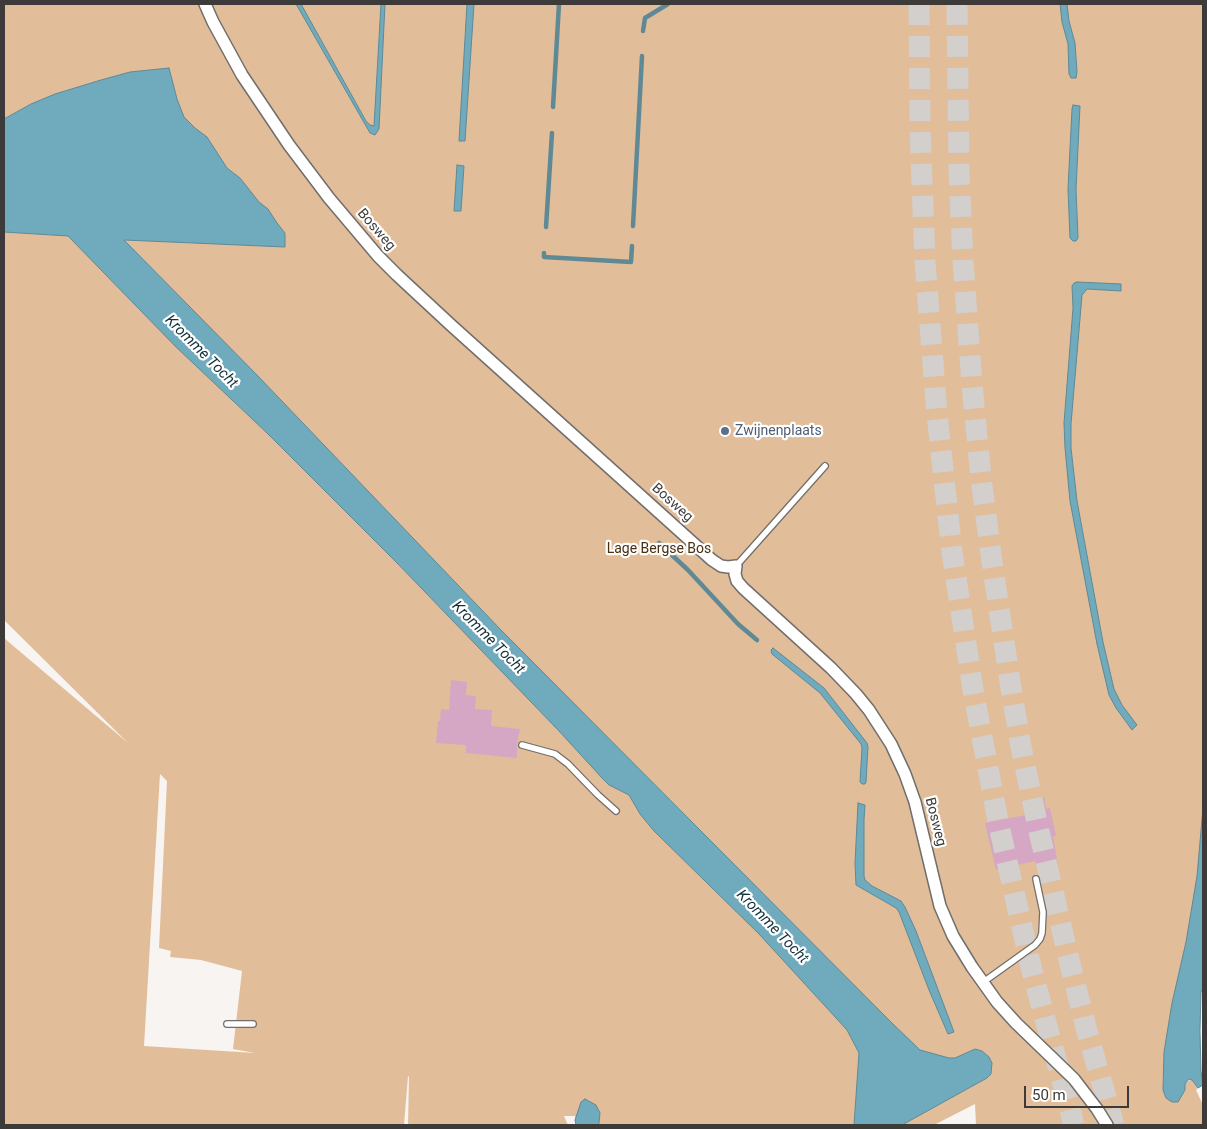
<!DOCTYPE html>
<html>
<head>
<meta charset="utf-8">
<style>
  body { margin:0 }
  #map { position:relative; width:1207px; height:1129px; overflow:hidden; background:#f8f4f1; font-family:Roboto,sans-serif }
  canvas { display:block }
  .frame { position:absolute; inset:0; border:5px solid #3d3b3a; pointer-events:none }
  .scale { position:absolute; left:1024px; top:1086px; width:105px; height:22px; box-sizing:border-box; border:2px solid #3d3b3a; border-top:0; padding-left:6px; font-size:15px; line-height:18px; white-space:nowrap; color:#3d3b3a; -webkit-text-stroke:4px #fff; paint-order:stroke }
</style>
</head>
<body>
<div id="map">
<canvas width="1207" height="1129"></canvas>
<div class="frame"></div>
<div class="scale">50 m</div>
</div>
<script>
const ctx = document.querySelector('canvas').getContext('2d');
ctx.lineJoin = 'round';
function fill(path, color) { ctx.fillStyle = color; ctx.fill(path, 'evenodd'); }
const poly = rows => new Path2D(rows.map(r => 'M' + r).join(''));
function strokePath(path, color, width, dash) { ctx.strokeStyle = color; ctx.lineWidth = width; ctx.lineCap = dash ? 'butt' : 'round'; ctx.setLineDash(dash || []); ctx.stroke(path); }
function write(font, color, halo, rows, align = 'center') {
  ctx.font = font + ' Roboto,sans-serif'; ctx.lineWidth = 4.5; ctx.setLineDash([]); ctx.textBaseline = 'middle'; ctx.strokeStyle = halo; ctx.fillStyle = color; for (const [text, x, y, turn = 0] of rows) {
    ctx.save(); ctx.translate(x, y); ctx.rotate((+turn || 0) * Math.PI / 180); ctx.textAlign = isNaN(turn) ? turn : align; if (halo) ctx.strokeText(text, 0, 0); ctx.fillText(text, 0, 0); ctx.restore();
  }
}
const green = poly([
  [4,4,1203,4,1203,867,1185,1084,1191,1079,1198,1088,1196,1090,1203,1105,1203,1125,976,1125,975,1104,934,1125,577,1125,575,1116,564,1116,568,1125,408,1125,409,1077,408,1076,404,1125,4,1125,4,638,128,743,4,620],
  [160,774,167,781,159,948,171,951,170,957,201,960,242,971,233,1049,255,1053,144,1046]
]);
const water = poly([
  [296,4,301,4,366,121,370,125,374,126,381,4,385,4,379,129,375,135,370,133,296,4],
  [467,4,474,4,465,141,459,141,467,4],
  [1060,4,1067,4,1069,21,1075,43,1077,72,1076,78,1071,78,1069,74,1068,44,1062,22,1060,4],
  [169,68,177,99,184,117,195,128,207,137,227,168,240,178,259,202,268,209,277,223,285,233,285,247,124,240,257,375,501,630,892,1023,920,1050,949,1058,955,1058,975,1049,982,1051,989,1057,992,1063,991,1074,987,1078,902,1125,854,1125,859,1053,847,1030,759,934,654,831,640,814,629,795,609,785,602,778,559,731,398,564,267,433,176,347,68,236,4,232,4,119,31,104,55,94,101,80,130,72,169,68],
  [1073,105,1080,106,1076,189,1078,238,1076,241,1073,241,1070,238,1068,189,1072,109,1073,105],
  [457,165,464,166,461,211,454,211,457,165],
  [1077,282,1121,284,1121,291,1087,289,1082,295,1071,424,1071,448,1077,501,1103,642,1114,689,1122,705,1137,725,1132,730,1116,708,1109,695,1097,644,1070,501,1065,448,1064,423,1073,308,1072,286,1074,283,1077,282],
  [773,648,824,688,867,743,868,747,866,782,865,784,862,784,860,782,862,748,861,744,820,693,772,654,771,650,773,648],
  [858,803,865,805,864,820,864,876,865,880,872,886,901,901,905,907,916,931,954,1032,948,1034,929,990,899,912,896,908,856,885,855,863,858,803],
  [1203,808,1203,989,1201,992,1200,1031,1201,1071,1203,1085,1198,1088,1192,1080,1189,1079,1185,1084,1185,1090,1178,1102,1172,1102,1166,1098,1163,1090,1164,1052,1172,1003,1186,942,1197,876,1203,808],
  [585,1099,596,1105,600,1113,599,1123,598,1125,576,1125,575,1120,581,1102,585,1099]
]);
const stream = poly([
  [643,31,645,18,668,4],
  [553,107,559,4],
  [633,226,642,56],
  [546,227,552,133],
  [544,253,544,257,631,262,632,246],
  [659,543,688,570,738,624,757,640]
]);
const building = poly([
  [451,680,467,682,466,695,476,696,475,709,492,710,491,726,520,729,517,744,517,758,466,753,466,745,436,743,438,721,440,721,441,709,449,710],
  [1044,797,1046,809,1050,808,1056,836,1053,836,1058,865,1037,869,1035,861,996,870,985,823,1025,815,1022,802]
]);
const highwayTunnel = poly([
  [919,4,920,127,925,262,937,414,952,552,973,690,999,826,1032,971,1074,1125],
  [957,4,959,172,963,261,972,384,981,478,992,562,1010,682,1021,747,1038,827,1070,964,1087,1031,1114,1125]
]);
const lane = poly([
  [736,566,825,466],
  [522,745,555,754,568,764,598,795,616,811],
  [982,983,1035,945,1040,939,1042,933,1043,912,1036,879],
  [227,1024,253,1024]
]);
const street = poly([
  [205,4,213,22,242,75,289,145,329,198,378,256,397,275,452,326,712,560,721,566,728,567,736,566,735,574,737,581,743,588,831,668,856,694,869,710,891,744,905,774,915,802,940,906,953,936,972,967,997,1002,1016,1023,1074,1079,1097,1109,1107,1125]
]);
const markers = [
  [725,431,5,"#5c6f8a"]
];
const streetNames = [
  ["Bosweg",376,230,49],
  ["Bosweg",672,503,42],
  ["Bosweg",935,822,76]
];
const serviceNames = [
  ["Zwijnenplaats",735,431]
];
const parkNames = [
  ["Lage Bergse Bos",659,549]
];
const waterNames = [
  ["Kromme Tocht",201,352,45],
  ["Kromme Tocht",488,638,45],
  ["Kromme Tocht",772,927,46]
];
fill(green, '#e1be99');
fill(water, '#6faabd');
strokePath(water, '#608996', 1);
strokePath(stream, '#608996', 4.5);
fill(building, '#d5a7c5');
strokePath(highwayTunnel, '#d3cfcc', 21, [21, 11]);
strokePath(lane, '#716e6b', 8);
strokePath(street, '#716e6b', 14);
strokePath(lane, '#fff', 5.5);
strokePath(street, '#fff', 11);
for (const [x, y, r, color] of markers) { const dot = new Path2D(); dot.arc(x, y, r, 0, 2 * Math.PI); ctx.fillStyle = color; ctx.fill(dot); strokePath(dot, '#fff', 2); }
write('14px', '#3d3b3a', '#fff', streetNames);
write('14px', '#4e5e75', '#fff', serviceNames, 'left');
write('14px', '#492f10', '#fff', parkNames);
write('italic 15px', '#13313a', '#fff', waterNames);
</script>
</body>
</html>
